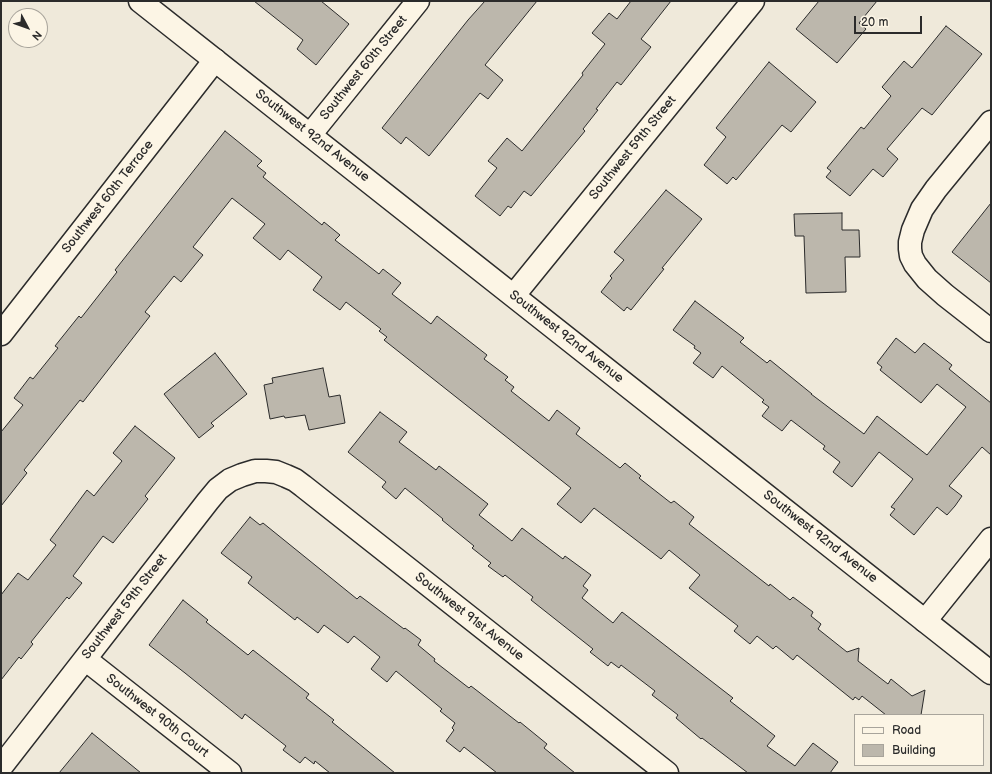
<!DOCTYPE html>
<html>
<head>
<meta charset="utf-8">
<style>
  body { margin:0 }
  #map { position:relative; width:992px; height:774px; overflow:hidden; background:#efe9da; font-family:"Balsamiq Sans",sans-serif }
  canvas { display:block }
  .frame { position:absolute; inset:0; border:2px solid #2b2b2b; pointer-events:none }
  .legend { position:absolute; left:854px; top:714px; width:130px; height:52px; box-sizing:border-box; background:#fcf5e5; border:1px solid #a8a49b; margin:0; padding:5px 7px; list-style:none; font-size:12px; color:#2b2b2b }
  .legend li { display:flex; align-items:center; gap:8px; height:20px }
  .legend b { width:20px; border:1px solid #a8a49b }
  .north { position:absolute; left:8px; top:8px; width:40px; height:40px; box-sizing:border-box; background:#fcf5e5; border:1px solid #a8a49b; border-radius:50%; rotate:131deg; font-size:11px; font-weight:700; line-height:16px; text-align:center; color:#2b2b2b }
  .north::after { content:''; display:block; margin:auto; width:14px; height:18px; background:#2b2b2b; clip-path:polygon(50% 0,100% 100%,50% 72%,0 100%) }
  .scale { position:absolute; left:854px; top:16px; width:68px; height:18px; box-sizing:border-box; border:2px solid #2b2b2b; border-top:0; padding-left:5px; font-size:12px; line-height:14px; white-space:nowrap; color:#2b2b2b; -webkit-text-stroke:3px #fcf5e5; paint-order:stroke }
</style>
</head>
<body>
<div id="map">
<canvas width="992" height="774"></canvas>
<div class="frame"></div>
<ul class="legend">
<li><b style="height:5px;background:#fcf5e5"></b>Road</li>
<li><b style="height:11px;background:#bcb7ac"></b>Building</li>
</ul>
<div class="north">N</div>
<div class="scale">20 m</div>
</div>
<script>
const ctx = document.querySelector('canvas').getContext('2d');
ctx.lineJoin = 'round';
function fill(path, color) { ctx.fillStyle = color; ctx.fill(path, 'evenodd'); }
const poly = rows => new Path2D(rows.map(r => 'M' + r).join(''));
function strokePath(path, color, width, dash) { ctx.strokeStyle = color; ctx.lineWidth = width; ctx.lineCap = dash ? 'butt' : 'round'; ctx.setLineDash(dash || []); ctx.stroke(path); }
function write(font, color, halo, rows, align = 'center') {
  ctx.font = font + ' "Balsamiq Sans",sans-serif'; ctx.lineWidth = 3; ctx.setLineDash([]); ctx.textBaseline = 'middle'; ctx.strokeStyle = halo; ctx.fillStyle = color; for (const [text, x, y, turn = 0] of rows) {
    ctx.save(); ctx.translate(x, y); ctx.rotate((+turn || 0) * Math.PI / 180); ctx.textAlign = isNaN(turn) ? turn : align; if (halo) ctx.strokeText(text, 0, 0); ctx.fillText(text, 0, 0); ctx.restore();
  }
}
const building = poly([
  [254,1,321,1,349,24,316,65,297,49,303,40,254,1],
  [485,1,537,1,485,65,503,80,488,99,480,93,429,156,406,137,401,144,382,128,468,20,485,1],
  [631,1,671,1,641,39,651,47,621,85,617,82,596,109,598,110,583,129,585,131,531,196,524,191,511,208,508,206,500,216,475,196,497,168,488,161,507,138,522,151,583,75,582,73,605,44,592,33,609,13,617,19,631,1],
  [819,1,877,1,859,23,866,29,837,63,796,29,819,1],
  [946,26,982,54,932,115,922,108,887,149,898,159,883,177,873,169,850,196,826,177,831,171,827,168,861,127,864,129,891,96,882,87,904,61,912,68,946,26],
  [769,62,816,102,791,132,782,125,736,180,733,177,727,184,704,165,726,137,716,128,769,62],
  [225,131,262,161,257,166,266,173,263,177,322,225,324,222,340,235,335,240,379,274,383,269,401,283,392,294,431,324,437,316,487,355,484,359,508,377,505,380,514,387,511,391,549,421,557,410,580,428,576,434,620,468,625,463,641,476,639,478,671,503,674,501,694,517,689,524,769,586,770,584,790,600,793,597,813,612,811,616,821,624,818,629,847,652,859,648,858,661,888,684,891,679,912,696,925,690,921,715,886,715,862,696,859,700,855,697,853,700,797,655,793,660,776,646,773,649,757,636,750,644,734,631,738,626,689,588,700,575,669,550,661,559,594,508,581,523,557,504,571,488,384,340,387,337,379,331,381,329,346,302,340,310,313,290,322,277,288,250,280,260,253,238,265,224,232,198,193,247,203,255,181,282,174,276,145,312,150,316,83,402,80,400,24,470,27,473,1,506,1,432,23,405,14,398,30,377,33,379,58,348,55,346,79,316,81,318,117,272,115,270,225,131],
  [666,190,702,219,662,268,664,269,631,310,627,307,624,311,601,292,612,278,610,276,624,260,614,252,666,190],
  [991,203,991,283,952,252,991,203],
  [842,213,842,230,859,230,860,257,845,257,846,292,806,293,804,236,795,236,794,214,842,213],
  [695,301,744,338,740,342,767,363,770,360,812,394,811,394,864,434,877,416,927,455,966,407,937,384,921,403,880,370,882,367,877,363,896,338,915,353,924,343,952,365,949,369,991,403,991,455,982,447,949,486,962,496,955,506,947,515,937,507,914,535,890,515,895,509,891,507,913,479,879,452,852,487,833,472,840,462,823,449,825,446,791,420,782,431,762,416,769,407,762,402,764,400,722,366,713,378,693,363,701,353,694,348,695,346,673,330,695,301],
  [215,353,247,394,211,423,214,426,199,438,164,394,215,353],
  [323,368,329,397,340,395,345,423,309,430,305,415,285,418,284,416,270,419,264,385,273,383,272,378,323,368],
  [380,412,407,432,399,442,436,470,439,466,488,504,479,515,512,541,522,528,563,559,565,556,591,575,583,586,588,590,582,598,613,623,622,612,733,698,730,701,775,736,767,746,795,766,813,743,838,762,830,773,748,773,702,738,701,739,676,718,678,715,652,695,655,691,621,665,619,668,611,662,608,666,590,652,593,649,531,600,533,597,505,575,503,577,488,566,491,563,472,548,474,546,442,520,443,519,405,488,396,499,382,487,386,482,348,452,380,412],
  [135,426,175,458,145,496,148,499,113,543,103,536,73,576,82,583,69,599,67,597,31,642,33,644,21,659,19,657,1,680,1,595,18,573,28,580,56,545,50,540,87,490,94,496,122,461,113,453,135,426],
  [250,517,260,525,263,523,357,599,360,596,404,629,405,628,421,640,418,645,435,659,434,661,469,688,471,686,519,723,520,722,547,744,544,748,575,773,497,773,464,747,460,752,446,741,454,730,452,728,455,723,440,711,442,709,396,671,387,682,371,669,380,657,354,636,348,643,324,625,318,633,297,617,295,620,248,583,252,577,221,553,250,517],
  [183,600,208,620,206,622,248,655,253,650,309,694,306,698,334,720,332,722,395,773,330,773,315,761,314,764,305,757,300,763,283,750,286,746,245,714,242,719,185,673,149,645,183,600],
  [92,733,141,773,59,773,92,733]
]);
const street = poly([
  [991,122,936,189,922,209,913,230,910,242,910,249,911,256,915,264,927,279,945,295,991,331],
  [310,135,418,1],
  [514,295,753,1],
  [1,334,215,60],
  [925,621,991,539],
  [85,659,230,773],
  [1,767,208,501,218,489,230,480,242,475,255,471,266,471,276,472,286,476,295,480,303,486,667,773]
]);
const secondary = poly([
  [140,1,991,673]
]);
const streetNames = [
  ["Southwest 60th Street",364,68,-51],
  ["Southwest 92nd Avenue",312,136,38],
  ["Southwest 59th Street",633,148,-51],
  ["Southwest 60th Terrace",108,197,-52],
  ["Southwest 92nd Avenue",566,337,38],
  ["Southwest 92nd Avenue",820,537,38],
  ["Southwest 59th Street",125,607,-52],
  ["Southwest 91st Avenue",469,617,38],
  ["Southwest 90th Court",157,716,38]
];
fill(building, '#bcb7ac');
strokePath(building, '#2b2b2b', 1);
strokePath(street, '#2b2b2b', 25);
strokePath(secondary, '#2b2b2b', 25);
strokePath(street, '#fcf5e5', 22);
strokePath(secondary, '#fcf5e5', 22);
write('13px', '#2b2b2b', '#fcf5e5', streetNames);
</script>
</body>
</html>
